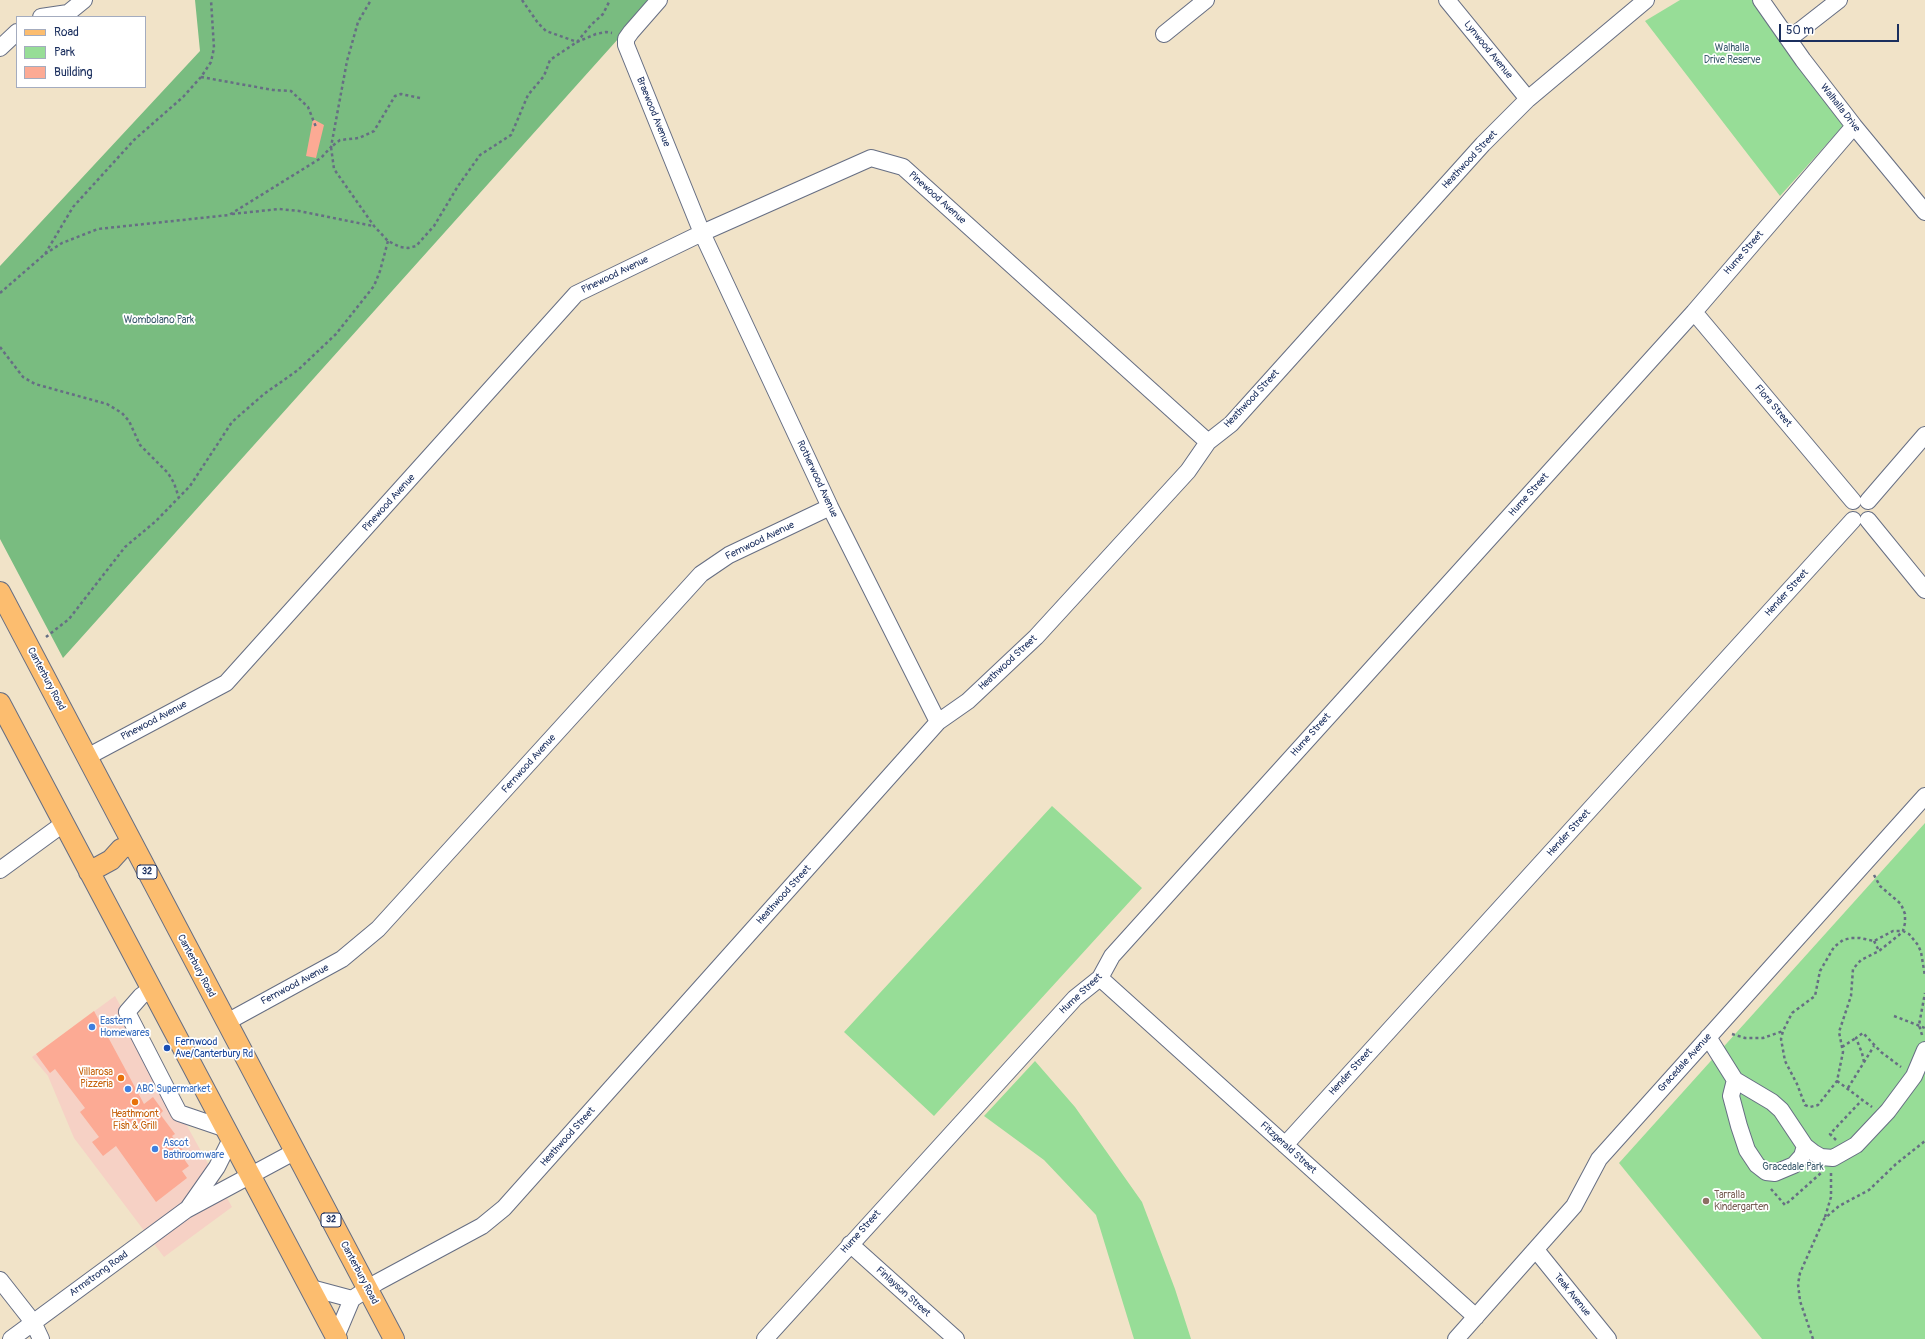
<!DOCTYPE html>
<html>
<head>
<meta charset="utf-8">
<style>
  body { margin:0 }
  #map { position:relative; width:1925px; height:1339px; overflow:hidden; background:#f1e3c8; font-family:Pangolin,sans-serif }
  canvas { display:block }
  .legend { position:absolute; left:16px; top:16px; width:130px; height:72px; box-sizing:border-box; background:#fff; border:1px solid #a4acbf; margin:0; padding:5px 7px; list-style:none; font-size:12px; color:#1b2f5e }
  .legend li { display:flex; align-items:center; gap:8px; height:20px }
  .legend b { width:20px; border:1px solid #a4acbf }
  .scale { position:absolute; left:1779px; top:24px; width:120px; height:18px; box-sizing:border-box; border:2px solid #1b2f5e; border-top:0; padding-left:5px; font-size:12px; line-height:14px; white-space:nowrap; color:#1b2f5e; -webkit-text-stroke:3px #fff; paint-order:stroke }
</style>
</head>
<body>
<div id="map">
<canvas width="1925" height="1339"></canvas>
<ul class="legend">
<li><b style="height:5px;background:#fcbd6f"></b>Road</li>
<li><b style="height:11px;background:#97dd97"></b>Park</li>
<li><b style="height:11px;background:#fcaa94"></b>Building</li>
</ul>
<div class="scale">50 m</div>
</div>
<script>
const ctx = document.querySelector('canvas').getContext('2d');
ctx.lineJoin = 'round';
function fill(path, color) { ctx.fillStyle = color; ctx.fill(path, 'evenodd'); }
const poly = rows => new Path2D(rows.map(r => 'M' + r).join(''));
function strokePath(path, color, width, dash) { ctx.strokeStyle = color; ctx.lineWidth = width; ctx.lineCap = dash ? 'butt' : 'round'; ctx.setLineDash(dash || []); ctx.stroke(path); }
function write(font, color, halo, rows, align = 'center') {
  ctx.font = font + ' Pangolin,sans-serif'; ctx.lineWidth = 3.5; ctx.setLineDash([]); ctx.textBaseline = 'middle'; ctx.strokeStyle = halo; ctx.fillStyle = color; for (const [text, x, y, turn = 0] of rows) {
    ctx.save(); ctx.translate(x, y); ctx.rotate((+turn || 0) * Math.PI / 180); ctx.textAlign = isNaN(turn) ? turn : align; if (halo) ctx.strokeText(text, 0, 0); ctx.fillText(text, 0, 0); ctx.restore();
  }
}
const built = poly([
  [115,996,232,1207,164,1257,74,1138,48,1076,32,1057]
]);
const green = poly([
  [1680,0,1755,0,1843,126,1780,196,1645,21],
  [1052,806,1142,888,934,1116,844,1032],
  [1925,823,1925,1339,1762,1339,1619,1163],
  [1035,1061,1075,1107,1142,1202,1175,1289,1191,1339,1134,1339,1096,1215,1044,1160,984,1116]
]);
const forest = poly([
  [195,0,653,0,63,658,0,539,0,266,200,51]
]);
const building = poly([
  [313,119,324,125,316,158,306,156],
  [94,1011,144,1104,153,1097,163,1111,160,1114,175,1134,172,1136,188,1157,184,1159,189,1166,182,1171,187,1178,156,1202,116,1146,103,1156,92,1142,99,1137,80,1112,85,1108,55,1069,50,1073,36,1054]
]);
const path = poly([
  [522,0,538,23,546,31,577,42,596,34,606,32,612,33],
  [201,77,273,90,291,91,308,107,316,127],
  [420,98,401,94,395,96,374,131,359,138,340,140,331,147,334,169,374,226,388,241,400,247,408,248,416,246,434,226,458,186,480,155,511,135,528,95,544,76,550,60,577,42,591,25,603,14,610,0],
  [232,214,279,209,299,211,373,226],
  [45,254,62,243,98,229,229,215,321,158,331,147,347,61,358,22,371,0],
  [0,293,45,254,73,207,134,140,183,97,201,77,211,62,214,48,211,0],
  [0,347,23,377,35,384,107,404,122,413,129,421,140,445,168,473,174,483,179,498],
  [46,637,69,619,125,547,156,521,190,486,232,422,264,394,298,370,336,334,374,286,380,271,388,241],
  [1874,875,1880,886,1901,904,1905,914,1905,923,1903,931,1899,935,1879,951,1861,960,1853,969,1851,996,1839,1032,1843,1052,1837,1081,1818,1105,1810,1107,1805,1105,1797,1084,1785,1061,1781,1039,1783,1031,1792,1013,1815,996,1820,971,1834,947,1843,940,1851,938,1860,938,1874,941,1893,931,1903,931,1909,934,1918,945,1921,952,1925,976],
  [1874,941,1879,951],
  [1894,1016,1925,1028],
  [1732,1034,1745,1038,1763,1038,1783,1031],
  [1922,1035,1919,1025,1925,993],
  [1842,1047,1856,1038],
  [1864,1062,1862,1053,1856,1038,1863,1033,1881,1052,1901,1067],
  [1837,1081,1872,1107],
  [1848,1088,1874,1046],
  [1836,1140,1830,1134,1863,1099],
  [1771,1189,1785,1205,1821,1173],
  [1825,1217,1831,1197,1831,1173],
  [1813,1339,1800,1301,1798,1284,1800,1273,1824,1219,1839,1206,1869,1190,1896,1164,1925,1141]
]);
const minor = poly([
  [659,0,631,32,626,39,626,45,702,233,830,507,938,722],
  [1447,0,1528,99],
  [1761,0,1803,60,1854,126,1925,212],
  [41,17,68,13,84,0],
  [1164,34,1206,0],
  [1789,39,1839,0],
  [0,48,17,32],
  [1694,312,1853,501],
  [1868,501,1925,435],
  [1868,520,1925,590],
  [87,757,226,683,576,294,702,233,871,158,903,167,1208,442],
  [0,870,63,824],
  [1100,978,1476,1317],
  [152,988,141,996,127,1012,179,1113,226,1129],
  [227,1022,342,959,378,929,701,574,729,555,830,507],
  [1708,1037,1735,1080,1772,1102,1781,1110,1805,1146,1814,1153,1821,1157,1833,1158,1856,1145,1888,1111,1914,1076,1925,1050],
  [1735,1080,1731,1096,1739,1126,1747,1150,1757,1165,1766,1172,1775,1173,1794,1165,1802,1156,1805,1146],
  [1285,1145,1853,520],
  [189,1207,217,1167,231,1139],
  [850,1244,956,1339],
  [1536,1250,1608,1339],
  [0,1280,33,1322,41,1339],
  [311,1288,352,1299],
  [336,1337,352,1299,378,1282,482,1226,504,1208,938,722,968,701,1036,637,1188,471,1208,442,1231,424,1483,144,1528,99,1646,0],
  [11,1339,186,1210,294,1152],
  [765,1339,1075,998,1100,978,1112,956,1694,312,1854,126],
  [1456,1339,1574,1206,1599,1159,1925,796]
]);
const major = poly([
  [0,592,394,1339],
  [0,703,337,1339],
  [89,872,111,860,121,849,132,844]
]);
const markers = [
  [92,1027,4,"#3f7fe0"],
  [167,1048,4,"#1a4fb4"],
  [121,1078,4,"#e8710a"],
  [128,1089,4,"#3f7fe0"],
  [135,1102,4,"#e8710a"],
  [155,1149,4,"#3f7fe0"],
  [1706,1201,4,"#8d6e63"]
];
const shields = [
  [147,872,20],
  [331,1220,20]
];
const shieldNames = [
  ["32",147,872],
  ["32",331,1220]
];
const parkNames = [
  ["Walhalla",1732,48],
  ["Drive Reserve",1732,60],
  ["Wombolano Park",159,320],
  ["Gracedale Park",1793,1167]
];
const streetNames = [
  ["Lynwood Avenue",1488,50,51],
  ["Walhalla Drive",1840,108,52],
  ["Braewood Avenue",653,112,68],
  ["Heathwood Street",1470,160,-47],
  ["Pinewood Avenue",937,198,42],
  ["Hume Street",1744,253,-49],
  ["Pinewood Avenue",615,275,-26],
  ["Heathwood Street",1252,399,-47],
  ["Flora Street",1773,406,50],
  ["Rotherwood Avenue",817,479,65],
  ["Hume Street",1529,495,-48],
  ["Pinewood Avenue",389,503,-48],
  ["Fernwood Avenue",760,541,-26],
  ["Hender Street",1787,593,-48],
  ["Heathwood Street",1008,663,-43],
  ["Canterbury Road",46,679,62],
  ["Pinewood Avenue",154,721,-28],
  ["Hume Street",1311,735,-48],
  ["Fernwood Avenue",529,764,-48],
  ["Hender Street",1569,833,-48],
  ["Heathwood Street",784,895,-48],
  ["Canterbury Road",196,966,62],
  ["Fernwood Avenue",295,985,-28],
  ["Hume Street",1081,994,-43],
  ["Gracedale Avenue",1685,1063,-48],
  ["Hender Street",1351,1072,-48],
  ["Heathwood Street",568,1137,-48],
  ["Fitzgerald Street",1288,1148,42],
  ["Hume Street",861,1232,-48],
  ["Canterbury Road",359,1273,62],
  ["Armstrong Road",99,1274,-36],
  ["Finlayson Street",903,1292,42],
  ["Teak Avenue",1572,1295,51]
];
const shopNames = [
  ["Eastern",100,1021],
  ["Homewares",100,1033],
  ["ABC Supermarket",136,1089],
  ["Ascot",163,1143],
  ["Bathroomware",163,1155]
];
const transitNames = [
  ["Fernwood",175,1042],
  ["Ave/Canterbury Rd",175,1054]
];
const foodNames = [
  ["Villarosa",113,1072],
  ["Pizzeria",113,1084],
  ["Heathmont",135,1114,"center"],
  ["Fish & Grill",135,1126,"center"]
];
const educationNames = [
  ["Tarralla",1714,1195],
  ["Kindergarten",1714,1207]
];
fill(built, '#f6d1c5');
fill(green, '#97dd97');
fill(forest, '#79bc80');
fill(building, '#fcaa94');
strokePath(minor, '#666e83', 18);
strokePath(major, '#666e83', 22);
strokePath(path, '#666e83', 2.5, [3, 3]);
strokePath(minor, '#fff', 16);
strokePath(major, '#fcbd6f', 20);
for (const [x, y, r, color] of markers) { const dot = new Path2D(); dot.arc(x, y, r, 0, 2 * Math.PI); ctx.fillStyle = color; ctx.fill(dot); strokePath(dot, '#fff', 1.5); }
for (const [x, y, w] of shields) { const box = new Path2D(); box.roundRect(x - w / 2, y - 7, w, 14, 3); ctx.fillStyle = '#fff'; ctx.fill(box); strokePath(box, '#1b2f5e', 1); }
write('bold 9px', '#1b2f5e', null, shieldNames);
write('10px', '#3a5a6c', '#fff', parkNames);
write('10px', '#1b2f5e', '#fff', streetNames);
write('10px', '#366cbe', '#fff', shopNames, 'left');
write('10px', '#164399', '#fff', transitNames, 'left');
write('10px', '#c56008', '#fff', foodNames, 'right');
write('10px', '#785e54', '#fff', educationNames, 'left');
</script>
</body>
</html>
